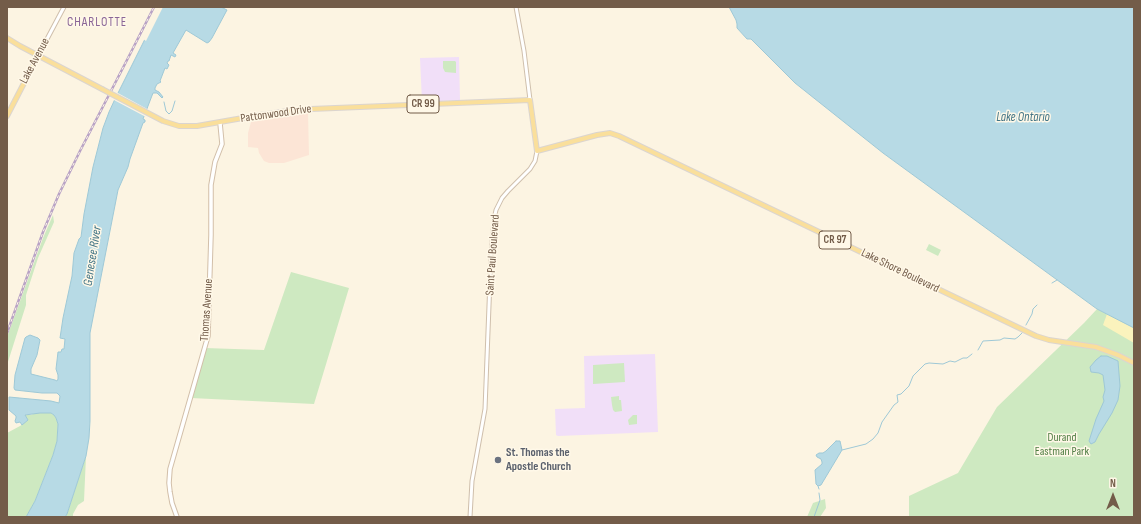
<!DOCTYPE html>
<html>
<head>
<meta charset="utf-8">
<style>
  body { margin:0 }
  #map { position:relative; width:1141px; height:524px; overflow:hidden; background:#fcf4e2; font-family:"Sofia Sans Condensed",sans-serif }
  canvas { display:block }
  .frame { position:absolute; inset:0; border:8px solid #735c49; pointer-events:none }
  .north { position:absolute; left:1093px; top:476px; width:40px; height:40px; -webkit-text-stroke:3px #fff8e8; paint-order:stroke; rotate:0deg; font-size:11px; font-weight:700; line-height:16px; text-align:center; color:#735c49 }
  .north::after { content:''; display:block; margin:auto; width:14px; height:18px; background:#735c49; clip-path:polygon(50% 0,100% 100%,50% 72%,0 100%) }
</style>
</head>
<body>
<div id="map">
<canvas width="1141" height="524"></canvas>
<div class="frame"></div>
<div class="north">N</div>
</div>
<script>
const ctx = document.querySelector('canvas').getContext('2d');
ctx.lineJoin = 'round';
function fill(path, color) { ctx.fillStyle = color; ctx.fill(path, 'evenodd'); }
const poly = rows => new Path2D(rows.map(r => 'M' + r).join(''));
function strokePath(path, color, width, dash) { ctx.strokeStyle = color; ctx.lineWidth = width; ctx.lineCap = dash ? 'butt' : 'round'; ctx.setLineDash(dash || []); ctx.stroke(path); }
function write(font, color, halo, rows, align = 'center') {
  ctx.font = font + ' "Sofia Sans Condensed",sans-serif'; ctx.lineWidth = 3; ctx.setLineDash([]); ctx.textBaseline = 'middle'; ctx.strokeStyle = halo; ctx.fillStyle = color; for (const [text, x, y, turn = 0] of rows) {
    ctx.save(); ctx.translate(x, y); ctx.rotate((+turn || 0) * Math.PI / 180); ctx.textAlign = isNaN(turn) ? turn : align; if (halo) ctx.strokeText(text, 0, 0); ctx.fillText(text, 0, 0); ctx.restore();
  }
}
const commercial = poly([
  [308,113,309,155,284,163,269,163,264,161,259,153,258,148,248,147,248,133,251,122]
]);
const education = poly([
  [459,57,460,100,422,102,420,58],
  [655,354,658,432,558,436,556,435,555,409,585,408,584,356]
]);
const green = poly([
  [443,61,455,61,456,62,456,73,445,72,443,68],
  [53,215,54,222,38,258,26,295,26,305,7,365,7,337,43,238],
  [929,244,941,250,938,256,926,250],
  [291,272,349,288,314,404,191,398,205,348,264,350],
  [1097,309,1134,328,1134,517,909,517,909,496,958,473,997,407,1084,323],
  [624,363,625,382,593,384,593,365],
  [619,396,619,400,621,400,622,411,615,412,613,410,612,405,611,397],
  [35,413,51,413,54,415,56,418,58,424,57,441,53,455,35,501,26,517,7,517,7,433,20,426,28,420,24,415,31,415],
  [633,415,637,415,637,424,629,425,628,420],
  [86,456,84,501,78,505,73,514,73,517,65,517,67,514],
  [825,499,826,508,820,517,807,517,813,503]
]);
const sand = poly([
  [1107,314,1134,328,1134,343,1103,325]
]);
const water = poly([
  [161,7,221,7,227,10,212,38,209,42,207,43,186,30,173,53,176,55,175,57,171,55,169,61,168,61,167,63,169,65,167,69,165,68,160,81,161,82,157,84,155,88,155,90,159,92,163,97,162,98,157,93,153,93,143,119,145,120,145,122,143,123,130,159,128,167,118,190,90,333,90,421,89,438,86,456,67,514,65,517,26,517,35,501,53,455,57,441,58,424,56,418,54,415,51,413,40,413,25,415,28,420,22,425,20,422,16,423,15,421,16,418,16,416,9,410,9,397,51,401,59,403,60,396,57,393,42,393,15,390,14,388,15,375,25,338,26,337,30,335,38,338,40,340,37,355,31,369,31,374,55,380,57,381,58,379,58,375,56,369,58,352,61,352,62,349,64,349,65,339,60,338,63,318,72,276,74,253,79,239,81,237,84,214,93,167,103,128,109,112,115,99,161,7],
  [729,7,1134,7,1134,328,1097,309,883,153,795,83,751,39,747,39,737,28,737,24,736,20,729,7],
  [1101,356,1107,356,1118,361,1120,386,1118,400,1112,413,1099,434,1095,442,1091,444,1089,441,1096,419,1104,401,1103,397,1105,390,1103,375,1099,373,1091,372,1090,367,1096,360,1101,356],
  [836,441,840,441,842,450,821,485,818,486,816,484,815,470,822,464,822,462,821,459,817,457,816,455,819,453,823,453,826,451,836,441]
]);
const pier = poly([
  [160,7,163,7,146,41,143,39],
  [116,92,149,110,146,117,112,99]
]);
const stream = poly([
  [164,102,166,111,169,114,172,111,175,101],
  [1052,283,1057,280],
  [1026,325,1032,314,1033,309,1037,305],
  [978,350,983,341,1000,340,1004,338,1015,339,1018,337,1023,332],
  [842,450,866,444,873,439,878,433,882,422,894,405,898,402,897,395,901,394,909,386,913,376,925,364,929,363,943,364,950,361,955,362,963,358,967,358,972,354],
  [818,486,819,489],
  [814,517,820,500,819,493]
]);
const tertiary = poly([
  [516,7,524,51,530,100],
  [38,56,64,7],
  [470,517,472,481,485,409,491,254,494,219,496,210,502,198,508,191,530,169,535,161,537,151]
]);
const secondary = poly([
  [177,517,172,503,170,492,169,483,170,469,208,336,211,235,211,185,215,162,222,144,220,123]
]);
const primary = poly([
  [7,38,20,46,102,89],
  [7,116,38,56],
  [197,126,260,115,288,111,311,109,530,100,537,151,597,135,610,133,619,136,1036,336,1049,340,1096,347,1118,355,1134,363]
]);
const rail = poly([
  [7,333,43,232,59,194,80,151,127,60,154,7]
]);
const primaryBridge = poly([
  [102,89,163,121,179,126,197,126]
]);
const markers = [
  [498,460,4,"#6b7280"]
];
const shields = [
  [423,104,32],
  [835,240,32]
];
const shieldNames = [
  ["CR 99",423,104],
  ["CR 97",835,240]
];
const streetNames = [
  ["Lake Avenue",35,61,-62],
  ["Pattonwood Drive",276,114,-8],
  ["Saint Paul Boulevard",493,255,-86],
  ["Lake Shore Boulevard",900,271,26],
  ["Thomas Avenue",207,310,-86]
];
const parkNames = [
  ["Durand",1062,438],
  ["Eastman Park",1062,452]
];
const worshipNames = [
  ["St. Thomas the",506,453],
  ["Apostle Church",506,467]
];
const neighbourhoodNames = [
  ["CHARLOTTE",97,23]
];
const waterNames = [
  ["Lake Ontario",1023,118],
  ["Genesee River",93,256,-81]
];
fill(commercial, '#fce5d6');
fill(education, '#f1dff8');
fill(green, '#cee9c1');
fill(sand, '#fbf3bd');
fill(water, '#b7dae5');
strokePath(water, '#9ec8d6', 1);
fill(pier, '#fcf4e2');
strokePath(stream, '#9ec8d6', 1);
strokePath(tertiary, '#cfbfac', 5);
strokePath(secondary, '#d2bfa9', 5.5);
strokePath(primary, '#dbd5d0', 6);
strokePath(tertiary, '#fff', 3);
strokePath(secondary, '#fff', 3.5);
strokePath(primary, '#fadf9b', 4);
strokePath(rail, '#b8a2c5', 2.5);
strokePath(rail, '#fff8e8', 1, [3]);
strokePath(primaryBridge, '#dbd5d0', 6, []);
strokePath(primaryBridge, '#fadf9b', 4);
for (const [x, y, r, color] of markers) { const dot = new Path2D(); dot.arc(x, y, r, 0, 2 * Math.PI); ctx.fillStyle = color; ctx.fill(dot); strokePath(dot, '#fff8e8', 1.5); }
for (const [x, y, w] of shields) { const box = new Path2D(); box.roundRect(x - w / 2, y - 9, w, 18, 3); ctx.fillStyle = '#fff8e8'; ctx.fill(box); strokePath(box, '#735c49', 1); }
write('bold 11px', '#735c49', null, shieldNames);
write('12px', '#735c49', '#fff8e8', streetNames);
write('12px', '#507e44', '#fff8e8', parkNames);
write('bold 12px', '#5b616d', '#fff8e8', worshipNames, 'left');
ctx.letterSpacing = '1px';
write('13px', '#8a6597', '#fff8e8', neighbourhoodNames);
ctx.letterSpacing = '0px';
write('italic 13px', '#437586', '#fff8e8', waterNames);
</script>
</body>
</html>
